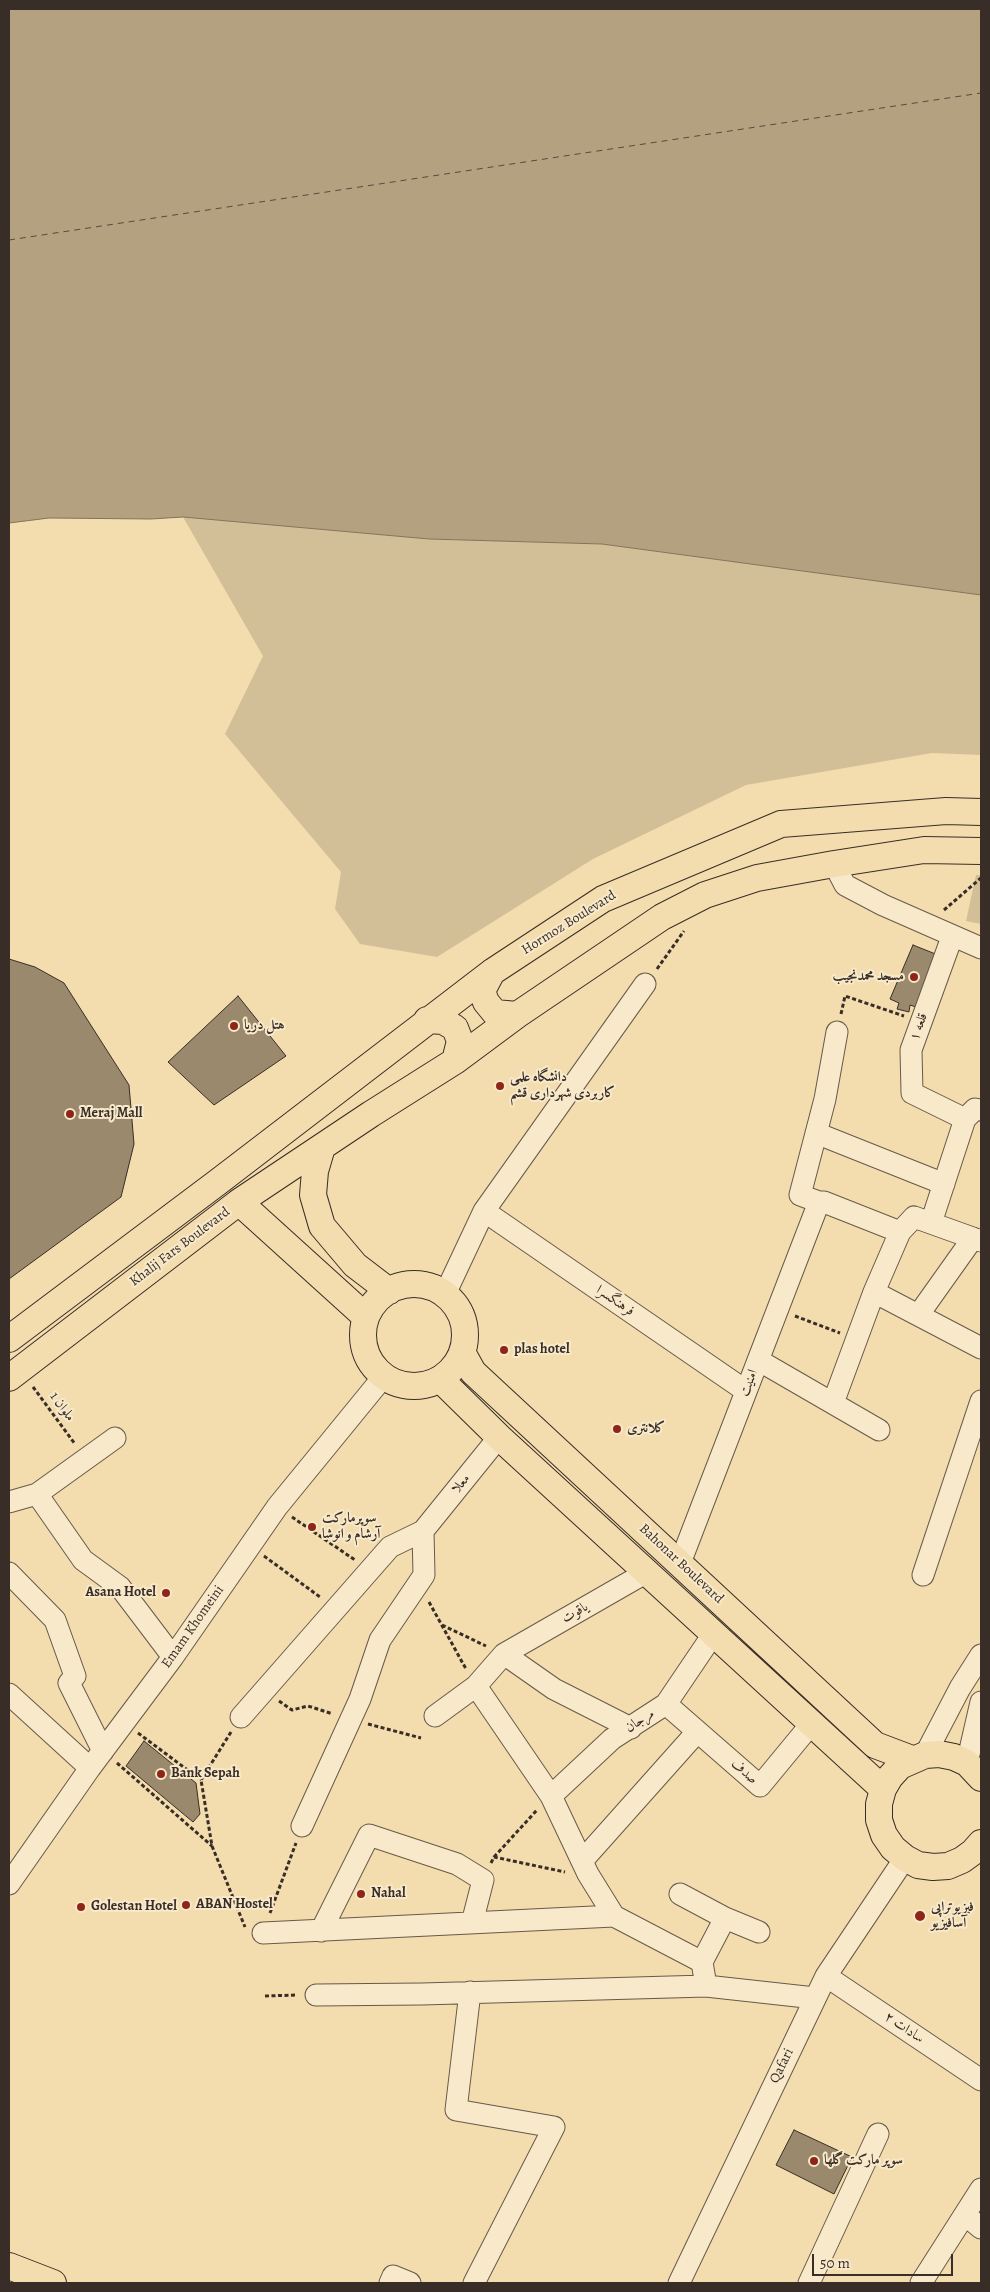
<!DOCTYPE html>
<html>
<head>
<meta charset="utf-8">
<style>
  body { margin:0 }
  #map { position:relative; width:990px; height:2292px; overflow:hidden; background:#f3ddae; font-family:Alegreya,serif }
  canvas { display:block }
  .frame { position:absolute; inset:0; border:10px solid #392d27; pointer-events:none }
  .scale { position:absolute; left:812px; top:2254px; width:141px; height:22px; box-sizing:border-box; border:2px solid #392d27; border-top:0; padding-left:6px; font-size:15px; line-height:18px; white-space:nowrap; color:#392d27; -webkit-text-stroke:4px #f7e9ca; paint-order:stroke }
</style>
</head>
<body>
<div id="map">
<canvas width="990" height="2292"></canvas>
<div class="frame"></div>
<div class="scale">50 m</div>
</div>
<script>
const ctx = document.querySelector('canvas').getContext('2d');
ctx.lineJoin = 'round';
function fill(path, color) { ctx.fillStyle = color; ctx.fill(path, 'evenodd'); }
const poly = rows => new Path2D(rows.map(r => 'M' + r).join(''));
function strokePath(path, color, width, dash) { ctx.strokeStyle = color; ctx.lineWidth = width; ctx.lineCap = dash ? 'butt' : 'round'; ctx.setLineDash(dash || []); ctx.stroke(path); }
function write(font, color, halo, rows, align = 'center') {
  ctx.font = font + ' Alegreya,Amiri,serif'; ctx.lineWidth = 4; ctx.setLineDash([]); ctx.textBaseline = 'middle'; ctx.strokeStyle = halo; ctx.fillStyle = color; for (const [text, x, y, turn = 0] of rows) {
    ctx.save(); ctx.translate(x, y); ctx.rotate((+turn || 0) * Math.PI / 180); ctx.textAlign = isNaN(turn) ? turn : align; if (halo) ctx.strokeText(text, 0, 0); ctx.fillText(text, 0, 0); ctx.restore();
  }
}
const green = poly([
  [183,517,429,539,602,544,981,595,981,755,932,753,746,785,593,859,437,957,360,944,335,909,341,872,225,734,263,656],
  [976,875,981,875,981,924,966,921]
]);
const water = poly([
  [9,9,981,9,981,595,602,544,429,539,183,517,151,519,49,518,9,523,9,9]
]);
const ferry = poly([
  [9,240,981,93]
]);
const building = poly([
  [913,945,938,955,916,1007,910,1005,909,1012,897,1009,899,1003,890,999,913,945],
  [9,959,35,967,64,983,129,1085,134,1144,121,1197,9,1279,9,959],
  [238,996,286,1056,214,1105,168,1062,238,996],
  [144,1741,196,1783,200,1814,193,1822,126,1766,144,1741],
  [794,2130,852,2157,834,2194,776,2165,794,2130]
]);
const path = poly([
  [944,910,981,878],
  [657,969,684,931],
  [841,1014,845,996,904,1016],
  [795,1316,840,1333],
  [33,1387,75,1444],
  [292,1517,355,1560],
  [264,1556,320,1597],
  [429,1602,466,1669],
  [442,1625,486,1646],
  [279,1701,292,1710,308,1706,333,1714],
  [368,1724,421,1738],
  [231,1732,201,1780,212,1846,245,1927],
  [138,1733,201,1780],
  [117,1763,212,1846],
  [494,1857,537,1810],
  [491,1863,494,1857,565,1872],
  [270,1913,296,1843],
  [265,1996,297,1995]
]);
const minor = poly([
  [834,864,845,885,883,905,981,948],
  [952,937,911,1050,912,1093,965,1119],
  [837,1032,825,1099,800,1195,819,1202,824,1202,900,1232],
  [816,1133,944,1184],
  [484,1211,746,1391],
  [931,1223,965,1119,975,1109,981,1110],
  [981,1241,914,1217,900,1232,874,1292,981,1348],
  [445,1294,484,1211,645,984],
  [919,1314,973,1238],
  [758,1360,879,1430],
  [833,1403,874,1292],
  [37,1494,83,1560,120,1587,173,1657],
  [9,1502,37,1494,115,1438],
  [680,1563,819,1202],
  [9,1573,55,1620,75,1676,69,1683,103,1751],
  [923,1575,981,1401],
  [504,1654,554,1689,631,1728],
  [476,1686,551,1796,588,1874,614,1916],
  [9,1694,90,1768],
  [666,1704,760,1786,812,1723],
  [435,1716,476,1686,504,1654,647,1572],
  [241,1717,390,1547,423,1531,499,1437],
  [925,1755,960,1688,981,1655],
  [967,1763,981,1702],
  [551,1796,612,1739,666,1704,714,1633],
  [302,1826,360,1699,380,1640,424,1575,423,1531],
  [582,1861,697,1732],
  [9,1884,90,1768,173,1657,277,1507,384,1376],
  [680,1894,725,1918,759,1932],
  [321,1931,369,1835,457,1864,483,1880,472,1923],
  [263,1933,614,1916,702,1962,706,1986],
  [702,1962,725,1918],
  [826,1976,981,2080],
  [470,1992,456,2110,554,2127,474,2283],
  [316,1995,422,1994,706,1986,815,1998],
  [965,2215,981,2228],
  [390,2283,393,2276,410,2283],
  [679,2283,826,1976,905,1858],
  [809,2283,878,2134],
  [921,2283,981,2189]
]);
const major = poly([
  [492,972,482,991,486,1002,495,1013,517,1015],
  [427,1020,443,1021,455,1028,460,1041,455,1061],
  [322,1147,315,1171,313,1195,322,1226,355,1265,389,1291],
  [239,1202,371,1114,455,1061,517,1015,662,917,705,895,757,878,834,864,924,850,981,851],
  '363 1335a51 51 0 1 1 102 0a51 51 0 1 1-102 0Z',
  [9,1339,218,1182,492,972,603,899,781,824,946,811,981,812],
  [462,1352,473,1372,875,1745,912,1759],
  [9,1378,239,1202,366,1317],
  [440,1379,499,1437,883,1789],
  [981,1778,967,1763,954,1757,939,1754,925,1755,900,1766,890,1777,883,1789,879,1804,879,1820,884,1835,893,1848,905,1858,918,1865,933,1867,948,1866,962,1860,973,1852,981,1843],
  [9,2266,53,2283]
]);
const markers = [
  [914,977,5,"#8f2418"],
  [234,1026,5,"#8f2418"],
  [500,1086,5,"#8f2418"],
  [70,1114,5,"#8f2418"],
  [504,1350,5,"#8f2418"],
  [617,1429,5,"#8f2418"],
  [312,1527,5,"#8f2418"],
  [166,1593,5,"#8f2418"],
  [161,1774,5,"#8f2418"],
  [361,1894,5,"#8f2418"],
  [186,1905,5,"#8f2418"],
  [81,1907,5,"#8f2418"],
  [920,1916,6,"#8f2418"],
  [814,2161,5,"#8f2418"]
];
const streetNames = [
  ["Hormoz Boulevard",569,923,-32],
  ["قلعه ۱",919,1027,-70],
  ["Khalij Fars Boulevard",180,1247,-37],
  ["فرهنگسرا",615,1301,34],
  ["امنیت",749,1383,-69],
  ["ملوان 1",62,1407,54],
  ["معلا",461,1484,-51],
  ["Bahonar Boulevard",681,1564,43],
  ["یاقوت",575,1613,-30],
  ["Emam Khomeini",193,1627,-55],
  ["مرجان",640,1721,-33],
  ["صدف",744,1772,40],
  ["سادات ۲",904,2028,34],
  ["Qafari",782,2066,-64]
];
const poiNames = [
  ["مسجد محمدنجیب",904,977,"right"],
  ["هتل دریا",244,1026],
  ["دانشگاه علمی",510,1078],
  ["کاربردی شهرداری قشم",510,1094],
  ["Meraj Mall",80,1114],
  ["plas hotel",514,1350],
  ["کلانتری",627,1429],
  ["سوپرمارکت",322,1519],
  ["آرشام و انوشا",322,1535],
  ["Asana Hotel",156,1593,"right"],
  ["Bank Sepah",171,1774],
  ["Nahal",371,1894],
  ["ABAN Hostel",196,1905],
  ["Golestan Hotel",91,1907],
  ["فیزیوتراپی",931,1908],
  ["آسافیزیو",931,1924],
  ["سوپر مارکت گلها",824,2161]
];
fill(green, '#d3bf97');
fill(water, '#b4a180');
strokePath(water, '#83735c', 1);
strokePath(ferry, '#584a3d', 1, [6, 5]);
fill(building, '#9a896d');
strokePath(building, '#392d27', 1);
strokePath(minor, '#685949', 23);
strokePath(major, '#392d27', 28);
strokePath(path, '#392d27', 3, [4, 2.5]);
strokePath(minor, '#f7e9ca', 21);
strokePath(major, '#f3ddae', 26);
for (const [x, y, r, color] of markers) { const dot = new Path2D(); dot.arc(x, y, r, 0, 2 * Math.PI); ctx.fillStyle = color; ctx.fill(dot); strokePath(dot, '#f7e9ca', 2); }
write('14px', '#392d27', '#f7e9ca', streetNames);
write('bold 14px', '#392d27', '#f7e9ca', poiNames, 'left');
</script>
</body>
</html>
